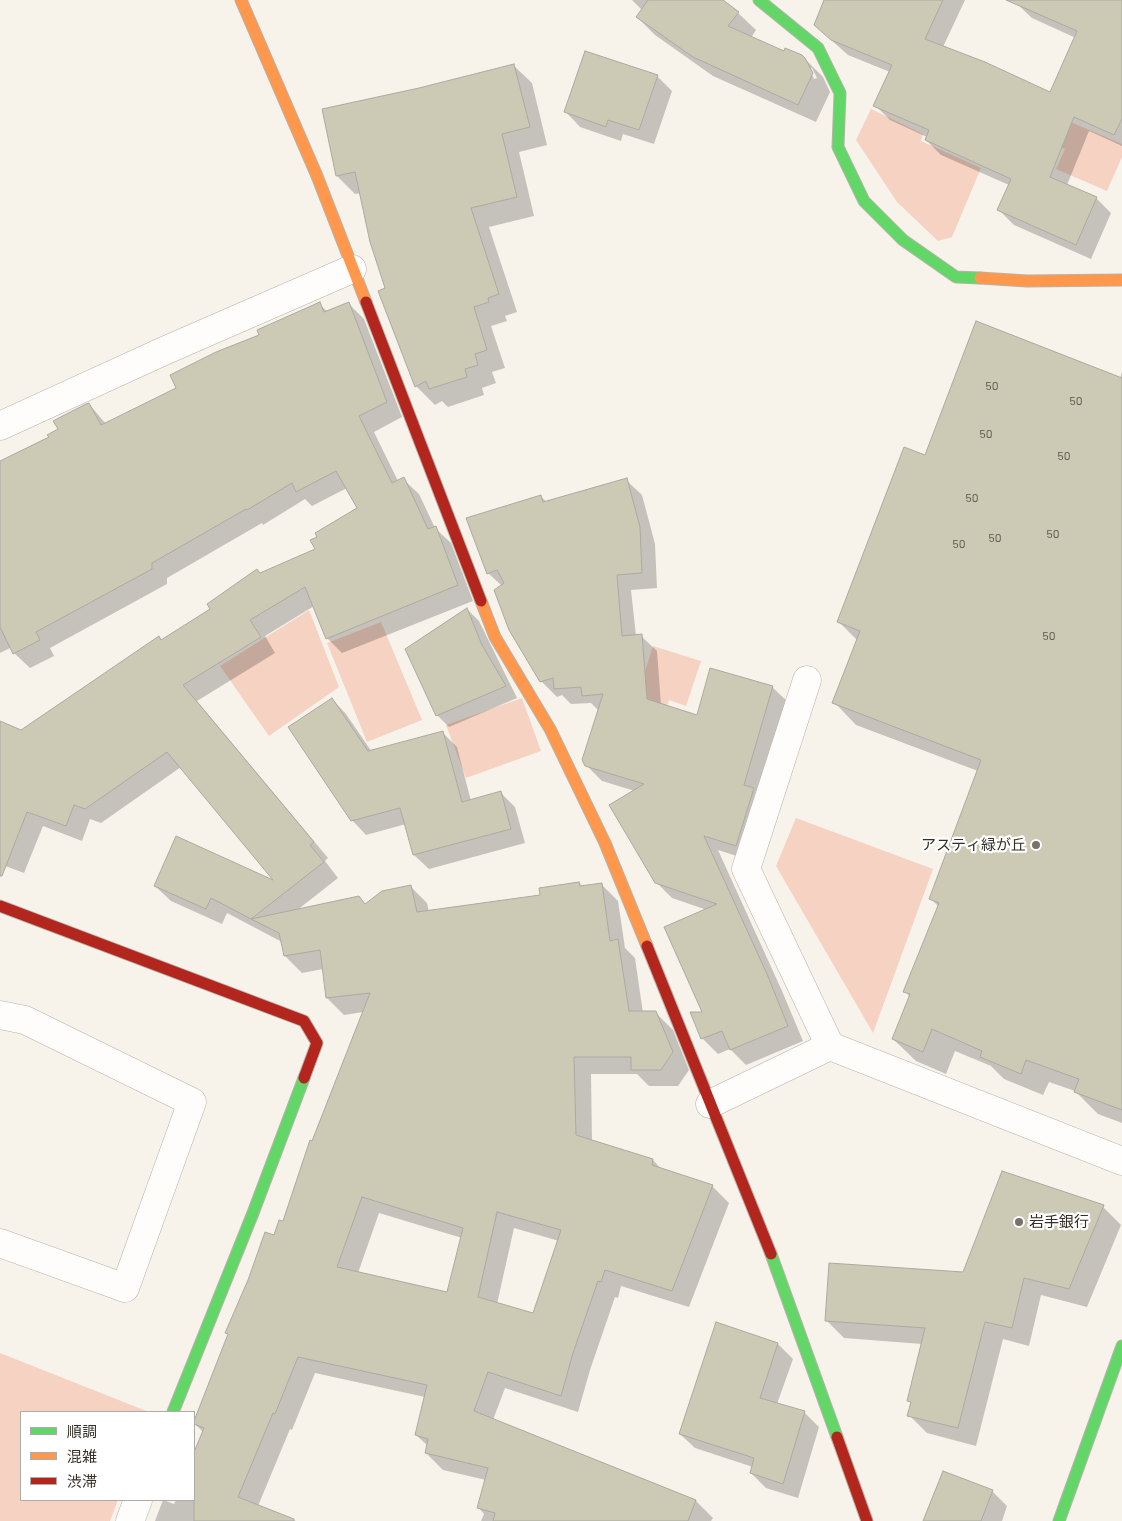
<!DOCTYPE html>
<html>
<head>
<meta charset="utf-8">
<style>
  body { margin:0 }
  #map { position:relative; width:1122px; height:1521px; overflow:hidden; background:#f7f3eb; font-family:Barlow,"Noto Sans JP",sans-serif }
  canvas { display:block }
  .legend { position:absolute; left:20px; top:1411px; width:175px; height:90px; box-sizing:border-box; background:#fff; border:1px solid #aeaba8; margin:0; padding:6px 9px; list-style:none; font-size:15px; color:#342e25 }
  .legend li { display:flex; align-items:center; gap:10px; height:25px }
  .legend b { width:25px; border:1px solid #aeaba8 }
</style>
</head>
<body>
<div id="map">
<canvas width="1122" height="1521"></canvas>
<ul class="legend">
<li><b style="height:6px;background:#63d668"></b>順調</li>
<li><b style="height:6px;background:#ff974d"></b>混雑</li>
<li><b style="height:6px;background:#b3261e"></b>渋滞</li>
</ul>
</div>
<script>
const ctx = document.querySelector('canvas').getContext('2d');
ctx.lineJoin = 'round';
function fill(path, color) { ctx.fillStyle = color; ctx.fill(path, 'evenodd'); }
const poly = rows => new Path2D(rows.map(r => 'M' + r).join(''));
function strokePath(path, color, width, dash) { ctx.strokeStyle = color; ctx.lineWidth = width; ctx.lineCap = dash ? 'butt' : 'round'; ctx.setLineDash(dash || []); ctx.stroke(path); }
function write(font, color, halo, rows, align = 'center') {
  ctx.font = font + ' Barlow,"Noto Sans JP",sans-serif'; ctx.lineWidth = 4.5; ctx.setLineDash([]); ctx.textBaseline = 'middle'; ctx.strokeStyle = halo; ctx.fillStyle = color; for (const [text, x, y, turn = 0] of rows) {
    ctx.save(); ctx.translate(x, y); ctx.rotate((+turn || 0) * Math.PI / 180); ctx.textAlign = isNaN(turn) ? turn : align; if (halo) ctx.strokeText(text, 0, 0); ctx.fillText(text, 0, 0); ctx.restore();
  }
}
const green = poly([
  [871,109,923,134,921,141,981,168,952,237,938,241,897,202,856,140],
  [1052,114,1122,144,1122,157,1107,191,1056,169,1065,149,1041,138],
  [309,610,339,687,269,736,220,666],
  [381,622,422,720,367,742,327,643],
  [653,646,701,661,686,706,669,700,661,725,631,715],
  [522,698,541,751,466,778,446,725],
  [796,818,933,869,873,1033,776,866],
  [0,1353,149,1412,21,1412,21,1500,118,1500,110,1521,0,1521]
]);
const shadow = poly([
  [632,0,721,0,738,13,756,30,751,38,784,52,805,59,823,77,830,92,816,122,713,76,655,35,637,17,642,10],
  [809,68,812,68,817,78,814,79],
  [825,0,965,0,943,47,1051,93,1076,38,1032,18,1017,4,1018,0,1122,0,1122,146,1089,131,1067,185,1096,198,1111,213,1091,259,1014,225,999,210,1009,185,941,155,926,140,927,137,890,120,875,105,890,72,848,55,830,39],
  [513,65,532,83,547,145,519,152,534,216,489,227,517,312,505,316,507,321,491,326,505,368,492,372,496,383,482,388,484,395,448,407,442,401,435,405,416,386,380,291,387,288,361,193,355,194,337,176,323,110,419,89],
  [657,76,672,91,654,144,623,134,621,141,580,127,566,112],
  [319,304,328,312,349,304,364,319,402,417,374,432,398,481,403,479,419,494,435,528,451,543,473,601,342,653,327,638,314,606,265,636,275,653,197,701,328,858,325,861,338,878,296,911,366,905,410,886,427,903,429,912,542,896,579,883,583,887,601,884,618,901,625,948,635,958,643,1013,656,1013,673,1030,689,1070,678,1086,649,1086,637,1074,591,1074,592,1141,653,1160,662,1170,712,1186,729,1203,689,1307,621,1286,618,1298,615,1297,590,1370,578,1412,505,1388,493,1420,696,1501,713,1518,711,1521,481,1521,484,1514,478,1507,486,1480,443,1470,426,1453,428,1446,416,1435,425,1397,315,1373,292,1430,290,1429,258,1506,296,1521,155,1521,163,1500,174,1504,176,1500,194,1500,194,1456,203,1432,194,1423,229,1335,275,1237,284,1223,312,1142,363,1012,344,1015,327,998,323,969,302,973,285,956,282,942,227,913,222,924,171,901,155,886,277,883,181,767,101,823,90,819,82,841,43,826,24,873,0,864,0,722,21,731,159,638,162,641,212,610,260,574,316,549,318,537,359,508,347,488,312,506,305,499,263,525,262,523,167,578,167,584,50,648,54,656,30,668,14,653,12,647,0,653,0,463,50,438,89,404,106,424,178,389,261,336],
  [379,1213,462,1238,448,1293,358,1273],
  [514,1228,559,1241,534,1315,497,1304],
  [1122,372,1122,1123,1098,1114,1075,1091,1049,1082,1043,1095,1004,1079,991,1066,955,1051,946,1074,916,1061,893,1039,910,997,905,991,939,907,931,899,978,771,856,725,834,702,858,641,838,621,925,456,1120,378],
  [626,480,642,495,655,544,657,588,631,590,636,636,641,636,657,651,661,705,698,717,772,687,788,702,752,861,718,850,782,991,803,1041,746,1065,730,1049,718,1054,702,1038,707,910,672,898,656,882,635,791,602,781,586,765,599,711,591,703,571,704,562,695,557,697,541,681,502,586,488,573,541,497,547,502],
  [467,609,479,621,517,698,449,727,437,715],
  [332,699,346,714,372,752,443,733,457,747,471,801,501,793,515,807,525,843,429,869,414,855,406,824,366,835,352,820],
  [1103,1207,1121,1225,1087,1307,1041,1295,1029,1346,1003,1339,976,1446,927,1433,909,1415,912,1404,908,1400,922,1344,844,1338,826,1320,964,1274],
  [778,1344,793,1359,777,1404,804,1412,819,1427,798,1498,766,1488,751,1473,753,1467,695,1448,680,1434],
  [992,1491,1007,1506,1002,1521,924,1521]
]);
const building = poly([
  [648,0,723,0,739,12,728,26,784,51,785,48,802,55,805,58,813,73,798,105,693,57,636,17,648,0],
  [824,0,943,0,925,39,985,62,1050,92,1077,31,1006,0,1122,0,1122,119,1114,135,1074,117,1050,177,1097,197,1076,245,997,210,1011,179,925,140,929,130,873,106,892,65,831,40,814,25,824,0],
  [585,51,658,75,639,130,608,120,606,127,564,112,585,51],
  [514,64,530,127,502,134,517,197,471,208,499,294,488,298,489,302,474,307,487,350,475,354,478,365,465,369,467,377,429,389,426,381,415,387,378,291,385,288,370,242,355,172,336,176,322,109,419,88,514,64],
  [320,302,324,312,349,302,387,402,359,416,392,483,404,477,428,529,436,526,458,585,326,639,305,587,250,620,261,637,183,685,314,842,310,845,324,862,251,919,211,898,206,909,154,886,176,836,273,880,167,752,85,809,74,805,66,826,27,812,2,876,0,876,0,721,21,730,159,636,161,640,210,609,207,604,257,569,260,573,315,549,310,540,317,537,315,533,357,508,336,471,296,492,292,483,247,510,246,509,152,563,152,569,36,632,40,640,13,654,0,627,0,461,49,437,47,435,58,429,53,421,86,404,89,403,101,425,176,388,170,375,216,352,259,335,257,330,320,302],
  [976,321,1122,378,1122,1110,1074,1092,1079,1079,1026,1060,1021,1074,980,1057,982,1051,932,1029,923,1052,892,1039,910,994,903,992,939,903,929,899,981,760,832,703,860,631,837,622,904,447,925,455,976,321],
  [627,478,640,527,642,573,617,575,622,636,642,634,647,699,697,715,710,668,773,686,744,785,754,788,736,846,704,836,767,974,788,1026,730,1050,722,1031,701,1039,690,1012,702,1012,664,927,717,904,655,883,609,805,644,784,585,766,582,760,603,694,582,696,581,687,554,689,553,678,540,682,509,630,494,590,504,583,497,570,487,574,466,518,541,495,543,502,627,478],
  [467,608,482,645,506,686,436,716,405,649,467,608],
  [332,698,368,751,443,731,462,802,501,791,511,829,413,855,400,808,351,821,288,727,332,698],
  [579,882,580,886,602,883,610,941,618,939,629,1011,656,1011,673,1052,661,1070,631,1070,631,1057,574,1057,576,1135,653,1159,652,1165,713,1185,672,1291,605,1270,601,1282,598,1281,573,1353,561,1396,488,1372,474,1411,696,1500,688,1521,493,1521,495,1513,477,1508,488,1468,425,1453,428,1439,415,1435,427,1385,298,1357,275,1414,273,1413,238,1497,294,1519,294,1521,194,1521,194,1452,204,1428,194,1424,194,1421,228,1334,225,1333,248,1280,265,1232,274,1235,279,1220,283,1221,310,1140,312,1141,370,993,326,998,320,950,284,956,279,933,251,919,359,896,365,904,382,891,411,885,417,912,540,895,539,888,579,882],
  [362,1197,463,1228,447,1292,337,1267,362,1197],
  [497,1212,561,1230,533,1313,478,1297,497,1212],
  [1002,1171,1104,1205,1069,1289,1024,1278,1012,1328,985,1322,958,1428,907,1416,911,1402,907,1401,925,1328,825,1321,829,1263,963,1272,1002,1171],
  [716,1322,778,1343,760,1398,805,1411,783,1484,750,1473,754,1458,679,1434,716,1322],
  [943,1471,993,1490,981,1521,923,1521,943,1471]
]);
const street = poly([
  [0,426,164,351,352,269],
  [807,680,746,869,830,1046],
  [0,1015,25,1020,192,1102,125,1288,0,1243],
  [710,1104,830,1046,1122,1161],
  [130,1521,138,1500]
]);
const fast = poly([
  [759,0,818,48,840,93,838,147,864,201,903,240,956,277,980,278],
  [771,1254,837,1437],
  [173,1412,253,1213,304,1078],
  [1059,1521,1122,1346]
]);
const slow = poly([
  [241,0,317,176,366,302],
  [980,278,1027,281,1122,280],
  [481,601,495,637,550,729,605,843,647,946]
]);
const jam = poly([
  [366,302,481,601],
  [0,906,304,1021,317,1043,304,1078],
  [647,946,771,1254],
  [837,1437,867,1521]
]);
const markers = [
  [1036,845,5,"#78736a"],
  [1019,1222,5,"#78736a"]
];
const numberNames = [
  ["50",992,386],
  ["50",1076,401],
  ["50",986,434],
  ["50",1064,456],
  ["50",972,498],
  ["50",1053,534],
  ["50",995,538],
  ["50",959,544],
  ["50",1049,636]
];
const poiNames = [
  ["アスティ緑が丘",1026,845],
  ["岩手銀行",1029,1222,"left"]
];
fill(green, '#f6d2c2');
fill(shadow, '#0003');
fill(building, '#ccc9b5');
strokePath(building, '#aba9a0', 1);
strokePath(street, '#b7b3ab', 29);
strokePath(fast, '#b7b3ab', 13);
strokePath(slow, '#b7b3ab', 13);
strokePath(jam, '#b7b3ab', 13);
strokePath(street, '#fefdfc', 28);
strokePath(fast, '#63d668', 11);
strokePath(slow, '#ff974d', 11);
strokePath(jam, '#b3261e', 11);
for (const [x, y, r, color] of markers) { const dot = new Path2D(); dot.arc(x, y, r, 0, 2 * Math.PI); ctx.fillStyle = color; ctx.fill(dot); strokePath(dot, '#fff', 2); }
write('12px', '#5a5549', null, numberNames);
write('15px', '#342e25', '#fff', poiNames, 'right');
</script>
</body>
</html>
